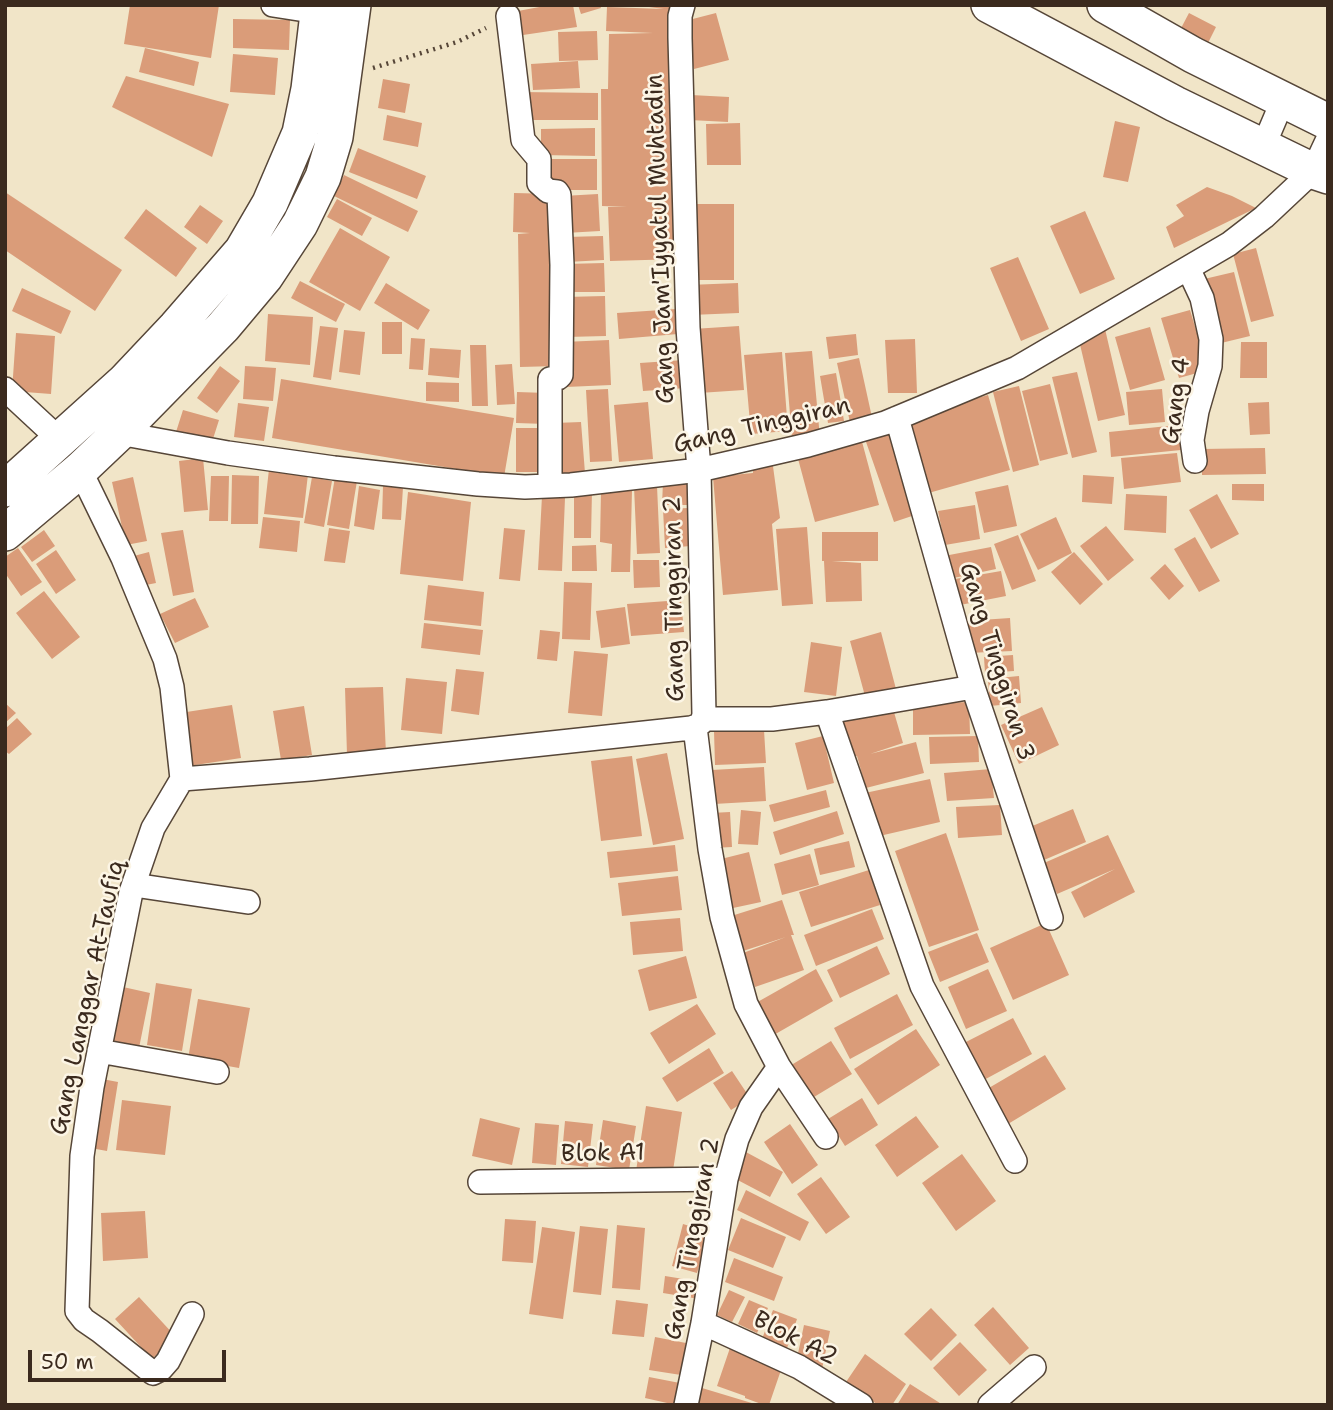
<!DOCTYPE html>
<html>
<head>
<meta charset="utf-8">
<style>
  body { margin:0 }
  #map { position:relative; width:1333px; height:1410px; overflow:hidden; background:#f1e5c8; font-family:"Shantell Sans",sans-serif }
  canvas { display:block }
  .frame { position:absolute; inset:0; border:7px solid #3b2a1e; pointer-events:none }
  .scale { position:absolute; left:28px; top:1350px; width:198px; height:32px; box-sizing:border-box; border:4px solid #3b2a1e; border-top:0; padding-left:9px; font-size:21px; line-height:24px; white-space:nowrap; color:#3b2a1e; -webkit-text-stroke:5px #fcf5e5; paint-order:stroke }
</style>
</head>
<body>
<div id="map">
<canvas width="1333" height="1410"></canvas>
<div class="frame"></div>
<div class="scale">50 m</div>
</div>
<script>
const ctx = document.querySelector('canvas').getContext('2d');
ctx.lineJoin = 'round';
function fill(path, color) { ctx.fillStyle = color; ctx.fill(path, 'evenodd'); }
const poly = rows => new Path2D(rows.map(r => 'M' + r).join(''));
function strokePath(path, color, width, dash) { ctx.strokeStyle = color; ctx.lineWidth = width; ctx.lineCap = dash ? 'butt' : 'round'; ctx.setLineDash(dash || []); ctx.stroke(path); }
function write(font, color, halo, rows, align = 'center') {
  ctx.font = font + ' "Shantell Sans",sans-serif'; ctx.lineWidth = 5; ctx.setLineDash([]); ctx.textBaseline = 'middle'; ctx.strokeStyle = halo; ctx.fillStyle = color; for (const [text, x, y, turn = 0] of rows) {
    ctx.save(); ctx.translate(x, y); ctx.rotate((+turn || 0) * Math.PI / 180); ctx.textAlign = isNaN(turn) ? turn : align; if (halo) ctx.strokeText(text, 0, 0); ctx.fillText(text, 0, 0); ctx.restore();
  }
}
const building = poly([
  [130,5,219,5,211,58,124,44],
  [550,5,573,5,577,27,523,35,518,11],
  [578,5,600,5,601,8,581,14],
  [650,5,678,5,680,259,610,261,608,207,627,207,602,206,601,89,608,89,609,34,653,33,606,31,607,7,664,9,649,7],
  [716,13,729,60,694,69,681,22],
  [1189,13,1216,27,1206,47,1179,32],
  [233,19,290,20,289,50,233,48],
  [597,31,598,60,559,61,558,32],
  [145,48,199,62,194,86,139,72],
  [233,54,278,58,275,95,230,92],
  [578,61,580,88,533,90,531,64],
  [126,76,229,104,212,157,112,107],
  [383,79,410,84,405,113,378,108],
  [522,92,598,93,598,120,522,120],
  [691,95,729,97,728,122,690,120],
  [387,115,422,123,418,147,383,140],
  [1115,121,1140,127,1128,182,1103,177],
  [740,123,741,165,707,165,706,124],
  [595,128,595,156,541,155,541,129],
  [358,148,426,176,417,199,349,172],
  [548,159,597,159,597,190,549,190],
  [344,175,418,211,408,232,334,196],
  [1207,187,1232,196,1256,208,1174,248,1166,227,1184,216,1176,205],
  [5,192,122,270,95,311,5,250],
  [514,193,556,194,557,366,520,367,518,234,530,233,513,232],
  [598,194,600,231,565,233,563,196],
  [337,199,372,218,362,236,327,217],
  [689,204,734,204,734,280,690,280],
  [200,205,223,221,207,244,184,227],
  [146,209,197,248,176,277,124,238],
  [1085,211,1115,279,1080,294,1050,226],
  [340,228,390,257,360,311,309,282],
  [603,236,604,260,567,262,566,237],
  [1256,248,1274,316,1251,322,1233,254],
  [1018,257,1049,329,1021,341,990,268],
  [604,263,605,292,566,292,566,264],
  [1234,272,1250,336,1217,344,1200,280],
  [300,281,345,304,336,322,291,298],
  [386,283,430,310,418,330,374,303],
  [738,283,739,313,691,315,689,285],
  [22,288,71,311,61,334,12,311],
  [605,296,606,336,566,337,565,297],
  [676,309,678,334,619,339,617,313],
  [1190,310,1208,370,1179,378,1161,318],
  [268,314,313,317,310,365,265,361],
  [382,322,402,322,402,354,382,354],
  [320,326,338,328,331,380,313,377],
  [739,326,744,390,699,393,693,329],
  [1150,327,1165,380,1130,390,1115,337],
  [1105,329,1125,415,1098,421,1078,336],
  [344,330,365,332,360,375,339,372],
  [16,333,55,336,51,394,12,391],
  [856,334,858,355,829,359,826,337],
  [411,338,425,339,423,370,409,369],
  [915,339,917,393,888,393,885,340],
  [609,340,611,385,566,387,563,342],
  [1241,342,1267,342,1267,378,1240,378],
  [470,345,486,345,488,406,472,406],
  [430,348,461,350,459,378,428,375],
  [812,351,820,438,792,439,785,353],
  [782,352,788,431,751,434,744,355],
  [859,358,873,422,851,427,837,363],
  [684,360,686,388,643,391,640,363],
  [512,364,515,404,497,405,495,365],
  [220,366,240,381,217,413,197,398],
  [245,366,276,368,273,401,243,399],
  [1077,372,1097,452,1072,458,1052,377],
  [836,373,844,421,828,423,820,376],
  [281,379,514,418,504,477,272,438],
  [426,382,459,383,459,402,426,401],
  [1050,384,1068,454,1040,461,1022,391],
  [1019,386,1039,465,1013,472,993,392],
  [608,389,612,461,590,462,586,390],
  [1162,389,1165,422,1129,425,1126,392],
  [517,392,547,393,546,424,516,423],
  [988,395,1010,470,925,494,903,419],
  [648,402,653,459,619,462,614,405],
  [1269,402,1270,434,1250,435,1248,403],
  [238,403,269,407,264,441,234,437],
  [183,410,219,420,212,442,176,432],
  [581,422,585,473,558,474,555,423],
  [1178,425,1181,450,1111,457,1109,432],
  [516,428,545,428,546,472,516,472],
  [891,430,921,513,894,522,865,439],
  [861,438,879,505,815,522,797,455],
  [1265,448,1266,474,1202,475,1202,449],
  [1177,453,1181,482,1124,489,1121,458],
  [203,458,208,510,184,512,179,461],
  [772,459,780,518,772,524,778,590,723,595,713,477,753,473,753,461],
  [269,469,308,474,303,518,264,514],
  [232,475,259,476,258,524,231,524],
  [1083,475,1114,477,1112,504,1082,502],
  [211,476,229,476,228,521,209,521],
  [133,477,147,541,126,545,112,482],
  [312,477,332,481,324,527,304,523],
  [335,477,357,481,349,529,327,525],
  [663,482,691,483,691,505,662,505],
  [1232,484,1264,484,1264,501,1232,500],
  [1008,485,1017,526,984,533,975,492],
  [359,486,380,490,374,530,354,526],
  [383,486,403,487,401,520,382,519],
  [657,486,660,553,637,554,634,487],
  [613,489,632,490,630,572,611,572,612,544,600,542,601,491],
  [574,490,592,490,591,538,574,538],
  [408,492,471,502,463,581,400,574],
  [1126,494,1167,496,1166,533,1124,530],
  [1217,494,1239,534,1211,549,1189,510],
  [542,496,565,498,562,571,538,570],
  [975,505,980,539,945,545,938,511],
  [689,508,691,546,665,548,663,509],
  [263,517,300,521,297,552,259,548],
  [1056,517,1072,553,1038,570,1020,534],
  [1106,526,1134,560,1108,581,1080,546],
  [807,527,813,604,782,606,776,529],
  [329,528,350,531,345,563,324,561],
  [504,528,525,530,520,581,499,579],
  [44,530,55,546,32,562,21,547],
  [183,530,194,592,173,596,161,533],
  [822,532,878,532,878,561,832,561,861,563,862,601,826,602,824,561,822,561],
  [1018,535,1036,581,1012,590,994,544],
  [1195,537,1220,581,1199,592,1174,549],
  [596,545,597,571,572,571,572,546],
  [991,547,996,569,949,579,944,556],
  [18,548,42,582,21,596,5,573,5,557],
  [56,550,76,580,56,594,36,564],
  [149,552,156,583,136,587,130,557],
  [1074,552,1103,584,1080,605,1051,572],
  [633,560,659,560,660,587,634,588],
  [1165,564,1184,586,1169,600,1150,578],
  [1001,571,1006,596,960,605,955,579],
  [564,582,592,583,590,640,562,639],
  [428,585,484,592,481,626,424,620],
  [44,591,80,637,52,659,16,613],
  [195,598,209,627,175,643,160,614],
  [681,600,684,632,631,636,627,604],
  [625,607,630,644,601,648,596,611],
  [1010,618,1012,651,968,653,966,621],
  [424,623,483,630,480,655,421,648],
  [540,630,560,632,557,661,537,659],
  [881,632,896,689,865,696,850,641],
  [811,642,842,647,836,696,804,692],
  [574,651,608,654,602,716,568,713],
  [1013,655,1014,671,985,673,984,657],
  [456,669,484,672,479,715,451,711],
  [1019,676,1021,703,990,706,988,679],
  [406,678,447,682,442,734,401,730],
  [383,687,386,754,347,755,345,688],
  [891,702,903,743,870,754,916,742,924,773,866,788,857,756,848,759,837,718],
  [969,702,970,734,913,735,913,704],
  [5,703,16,713,5,723],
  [232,705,241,758,189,766,180,713],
  [304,706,312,755,281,760,273,711],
  [1042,707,1059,745,1019,764,1001,725],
  [17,718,32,734,9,754,5,751,5,729],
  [764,730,766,763,715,765,714,731],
  [823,736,834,783,807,790,795,743],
  [978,736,979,762,930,764,929,737],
  [667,753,684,839,653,845,636,759],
  [632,756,642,836,601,841,591,761],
  [764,767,766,801,714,804,712,770],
  [991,769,994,798,947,801,944,773],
  [930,779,940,822,875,837,865,793],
  [826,790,830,807,774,822,769,805],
  [1000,805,1002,835,958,838,956,807],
  [1073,809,1086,842,1044,860,1030,827],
  [741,810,761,812,758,845,738,844],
  [837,811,844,834,780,855,773,832],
  [730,812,732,847,713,848,711,813],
  [946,833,979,930,929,947,895,851],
  [1108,835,1135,892,1084,918,1071,892,1115,869,1057,894,1044,863],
  [849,841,855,867,820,875,814,849],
  [675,845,678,871,610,878,607,852],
  [749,852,761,902,733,908,721,859],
  [810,854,819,885,782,895,774,864],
  [869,870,880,905,811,927,799,892],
  [678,876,682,910,622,916,618,883],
  [782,900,794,935,791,935,804,970,755,987,743,953,786,937,740,952,728,917],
  [872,909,884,939,816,966,804,935],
  [680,918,683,951,633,955,630,922],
  [1046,923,1069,975,1013,1000,990,948],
  [977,933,989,962,940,982,928,952],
  [877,946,890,974,840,998,827,970],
  [686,956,697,998,649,1011,638,970],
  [816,969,833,1001,772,1036,754,1004],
  [988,969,1007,1011,966,1029,948,987],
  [156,983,192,989,182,1051,147,1045],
  [123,987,150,993,139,1048,111,1042],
  [897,994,913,1025,850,1059,834,1028],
  [198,999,250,1008,239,1068,188,1059],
  [697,1004,716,1034,669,1064,650,1033],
  [1013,1018,1032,1054,982,1081,962,1044],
  [916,1029,940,1065,878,1105,854,1069],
  [831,1041,852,1074,809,1100,788,1067],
  [709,1048,724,1073,677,1102,662,1078],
  [1045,1055,1066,1089,1003,1127,982,1092],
  [732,1071,750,1098,731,1110,713,1083],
  [97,1078,118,1082,107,1151,85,1147],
  [862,1098,878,1125,845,1146,828,1119],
  [122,1100,171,1106,165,1155,116,1150],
  [646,1106,682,1112,672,1177,636,1171],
  [916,1116,939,1147,897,1177,875,1145],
  [480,1118,520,1128,512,1165,472,1156],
  [603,1120,636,1126,629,1170,596,1165],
  [565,1121,593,1124,588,1167,561,1164],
  [535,1123,559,1125,556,1165,532,1163],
  [790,1124,818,1165,792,1184,764,1142],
  [744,1151,783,1172,770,1197,730,1176],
  [962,1154,996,1201,956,1231,922,1183],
  [821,1177,850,1217,826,1234,797,1194],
  [746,1190,809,1222,800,1241,737,1210],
  [145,1211,148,1258,103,1261,101,1213],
  [741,1218,786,1237,773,1268,728,1250],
  [505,1219,536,1221,533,1263,502,1261],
  [683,1224,709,1232,697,1273,672,1266],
  [617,1225,645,1228,640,1290,612,1288],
  [580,1226,608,1229,601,1295,573,1292],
  [542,1227,575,1232,563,1319,529,1314],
  [734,1258,783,1277,774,1301,725,1282],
  [665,1276,702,1282,699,1299,663,1293],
  [729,1290,745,1297,732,1322,717,1315],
  [139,1297,176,1337,152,1359,115,1319],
  [616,1300,648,1304,644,1337,612,1334],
  [749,1300,768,1308,757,1333,738,1324],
  [993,1307,1029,1348,1010,1365,974,1325],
  [931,1308,957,1335,931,1361,904,1334],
  [773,1310,797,1319,787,1348,762,1339],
  [804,1325,830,1331,822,1369,796,1363],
  [655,1337,686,1343,681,1375,649,1370],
  [960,1342,987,1370,959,1396,933,1368],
  [731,1345,759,1355,757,1362,781,1370,769,1405,764,1405,745,1398,745,1396,717,1386],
  [865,1354,906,1384,892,1405,878,1405,846,1382],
  [649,1377,685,1384,676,1405,645,1398],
  [910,1384,943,1405,897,1405],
  [702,1388,755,1404,755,1405,697,1405]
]);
const path = poly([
  [373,68,457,42,486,28]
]);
const minor = poly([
  [273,5,318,12],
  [508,16,523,140,539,159,539,183,548,191,557,192,559,195,562,265,561,375,558,378,550,379,550,486],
  [1263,147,1283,100],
  [1188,268,1202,298,1211,339,1210,366,1197,411,1192,440,1195,461],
  [5,389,60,440],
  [897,418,973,687,1051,918],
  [119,433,228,453,334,468,478,484,525,487,571,485,699,470,808,445,885,423,1017,368,1229,244,1264,217,1313,171,1328,139],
  [80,470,123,558,165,659,172,687,182,779,153,828,131,892,92,1087,82,1156,77,1311,84,1320,100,1331,153,1373,161,1369,168,1361,192,1314],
  [827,712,973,687],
  [703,719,772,719,827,712,922,986,1015,1161],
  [182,779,310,769,691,728,697,726,702,722,704,715,699,470,688,328,680,38,680,16,683,5],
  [134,885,248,902],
  [99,1051,217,1072],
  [779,1067,826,1137],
  [480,1182,726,1179],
  [703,1323,799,1367,861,1405],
  [686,1405,703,1323,726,1179,737,1139,751,1107,779,1067,746,1004,722,917,710,849,695,727],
  [990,1405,1034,1367]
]);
const primary = poly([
  [989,5,1175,104,1313,171,1328,176],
  [1105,5,1193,55,1328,122],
  [5,489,125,381,176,327,242,251,270,203,300,133,309,89,319,5],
  [5,533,80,470,119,433,223,327,265,277,300,224,323,177,335,137,353,5]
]);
const streetNames = [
  ["Gang Jam'Iyyatul Muhtadin",661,239,-92],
  ["Gang 4",1177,401,-82],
  ["Gang Tinggiran",762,426,-13],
  ["Gang Tinggiran 2",675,599,-91],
  ["Gang Tinggiran 3",996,662,73],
  ["Gang Langgar At-Taufiq",88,998,-78],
  ["Blok A1",603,1154,-1],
  ["Gang Tinggiran 2",693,1239,-79],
  ["Blok A2",795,1339,27]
];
fill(building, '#da9c79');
strokePath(minor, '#564638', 26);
strokePath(primary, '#564638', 38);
strokePath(path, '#564638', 4.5, [2, 5]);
strokePath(minor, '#fff', 23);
strokePath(primary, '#fff', 35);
write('24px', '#3b2a1e', '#fcf5e5', streetNames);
</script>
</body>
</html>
